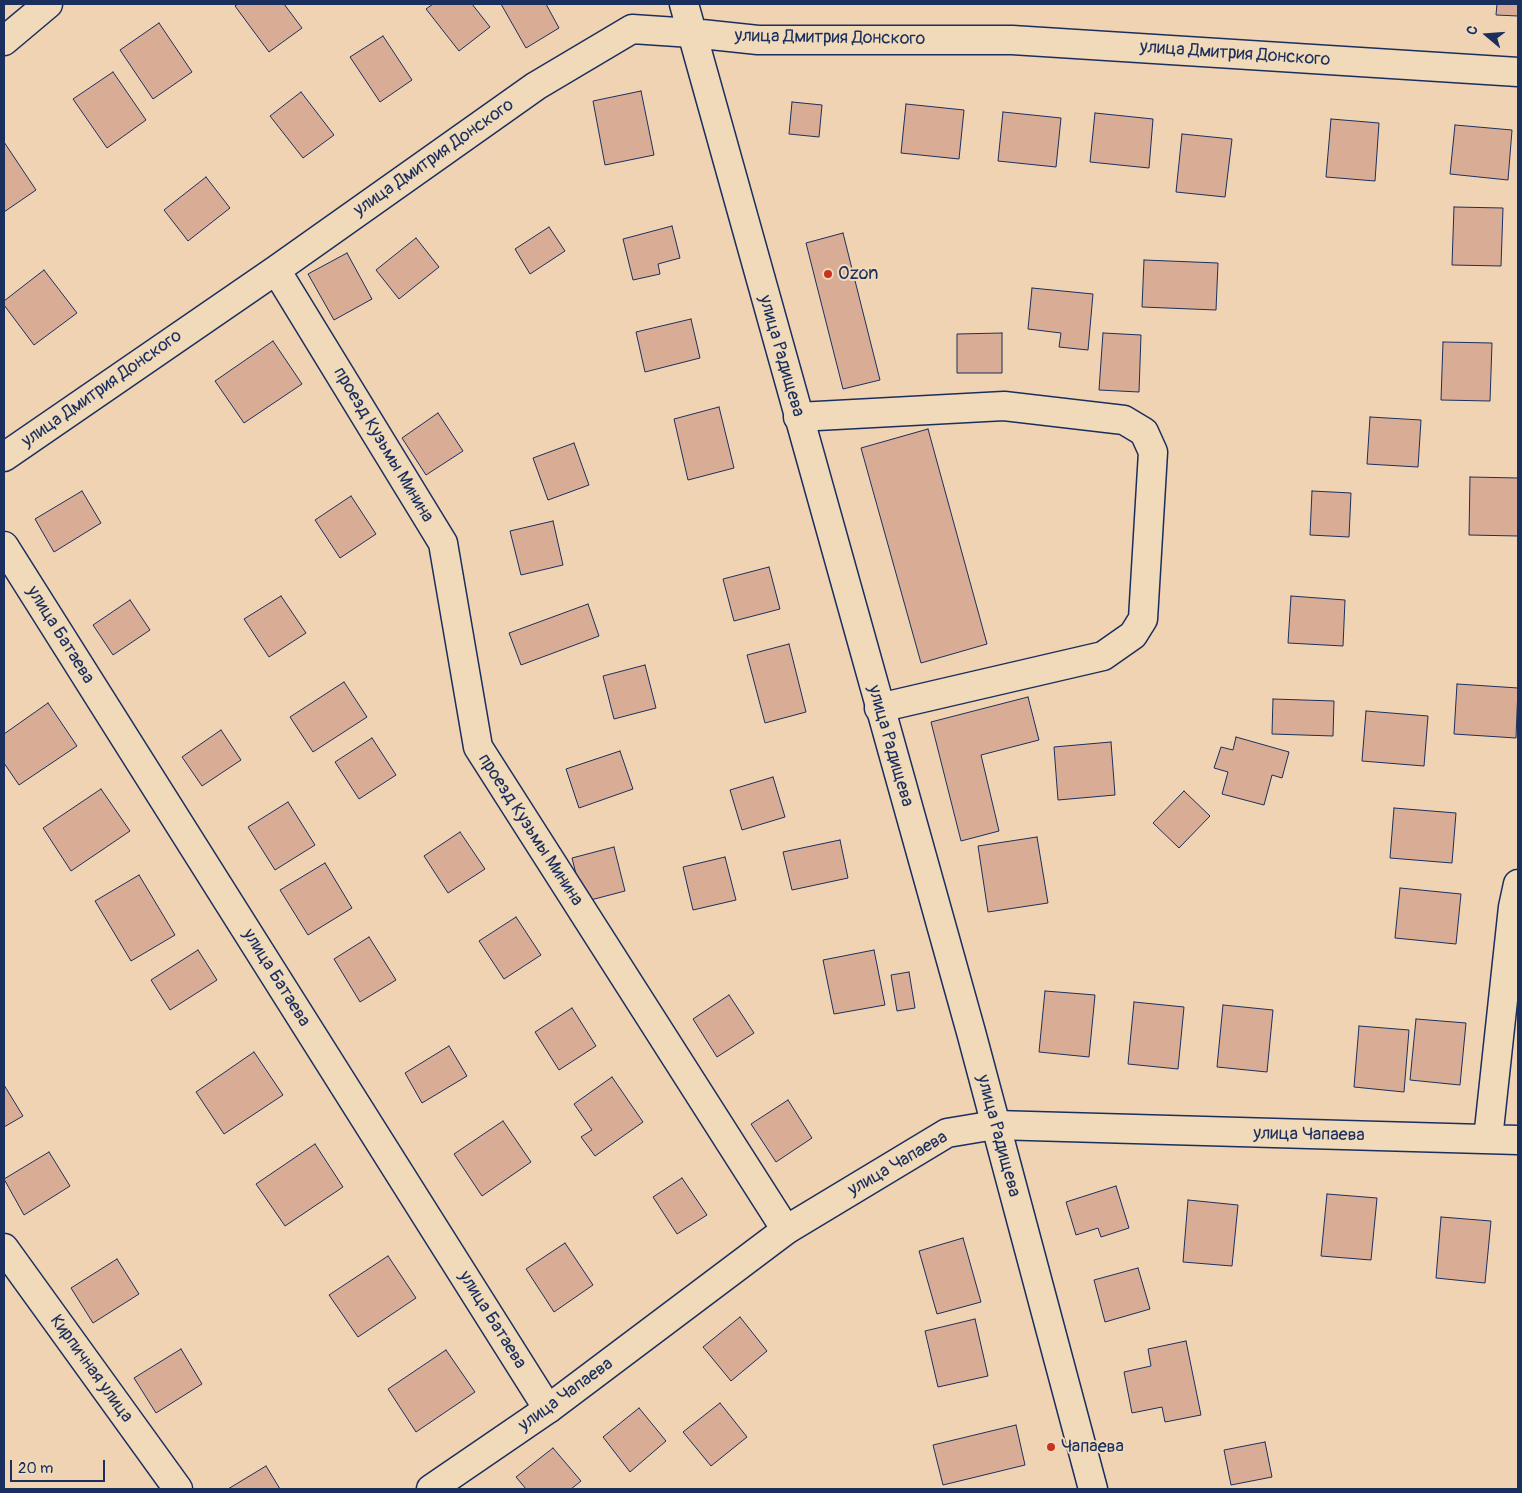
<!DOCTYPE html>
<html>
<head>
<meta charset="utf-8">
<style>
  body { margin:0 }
  #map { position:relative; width:1522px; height:1493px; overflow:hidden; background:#efd3b3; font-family:Pangolin,sans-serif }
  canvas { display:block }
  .frame { position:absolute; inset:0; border:5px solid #1b2f5e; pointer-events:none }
  .north { position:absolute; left:1462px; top:10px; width:50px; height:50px; -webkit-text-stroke:4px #f0dab9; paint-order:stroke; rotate:288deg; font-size:14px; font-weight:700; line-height:20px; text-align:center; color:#1b2f5e }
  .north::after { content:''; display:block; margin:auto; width:18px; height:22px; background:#1b2f5e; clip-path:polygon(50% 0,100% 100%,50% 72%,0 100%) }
  .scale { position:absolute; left:10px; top:1460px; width:95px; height:22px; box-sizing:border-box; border:2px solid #1b2f5e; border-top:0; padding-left:6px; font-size:15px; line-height:18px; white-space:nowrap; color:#1b2f5e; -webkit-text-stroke:4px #f0dab9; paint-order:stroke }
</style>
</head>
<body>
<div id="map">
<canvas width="1522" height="1493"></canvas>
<div class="frame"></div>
<div class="north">С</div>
<div class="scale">20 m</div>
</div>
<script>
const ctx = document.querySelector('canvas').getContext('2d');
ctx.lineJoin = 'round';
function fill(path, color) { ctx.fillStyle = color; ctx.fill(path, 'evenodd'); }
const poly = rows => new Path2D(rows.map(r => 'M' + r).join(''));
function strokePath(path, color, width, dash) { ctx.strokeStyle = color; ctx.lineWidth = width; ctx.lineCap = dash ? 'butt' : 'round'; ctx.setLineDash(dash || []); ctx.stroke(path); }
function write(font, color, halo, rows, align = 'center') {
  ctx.font = font + ' Pangolin,sans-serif'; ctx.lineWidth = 4; ctx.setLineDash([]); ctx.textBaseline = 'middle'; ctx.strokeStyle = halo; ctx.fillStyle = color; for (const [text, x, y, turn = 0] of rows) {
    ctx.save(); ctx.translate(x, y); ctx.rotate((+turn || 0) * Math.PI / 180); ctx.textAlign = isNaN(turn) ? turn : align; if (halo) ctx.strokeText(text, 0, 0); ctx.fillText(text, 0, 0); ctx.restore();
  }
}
const building = poly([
  [238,4,284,4,302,28,269,52,235,6,238,4],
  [433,4,472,4,490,27,459,51,426,9,433,4],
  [501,4,546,4,559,28,526,48,501,4],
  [1497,4,1518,4,1518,16,1496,15,1497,4],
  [159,23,192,72,153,99,120,50,159,23],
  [383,36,412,80,380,102,350,57,383,36],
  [113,72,146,120,107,148,73,99,113,72],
  [641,91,654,155,605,165,593,101,641,91],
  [301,92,334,135,303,158,270,116,301,92],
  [792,102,822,105,819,137,789,134,792,102],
  [906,104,964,110,959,159,901,153,906,104],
  [1003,112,1061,118,1056,167,998,161,1003,112],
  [1095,113,1153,119,1149,168,1090,162,1095,113],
  [1331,119,1379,123,1375,181,1326,177,1331,119],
  [1455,125,1512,130,1508,180,1450,174,1455,125],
  [1182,134,1232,139,1225,197,1176,192,1182,134],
  [4,142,36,190,4,212,4,142],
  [206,177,230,208,188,241,164,210,206,177],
  [1454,207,1503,208,1501,266,1452,265,1454,207],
  [672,226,680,258,658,264,660,274,633,280,623,239,672,226],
  [549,227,565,251,530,274,515,249,549,227],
  [843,233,880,380,843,389,806,243,843,233],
  [416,238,439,267,399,299,376,270,416,238],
  [347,253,372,299,334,320,308,274,347,253],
  [1144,260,1218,263,1216,310,1142,307,1144,260],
  [44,270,77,313,34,345,4,305,4,301,44,270],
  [1032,288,1093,294,1088,350,1059,347,1061,333,1028,329,1032,288],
  [691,319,700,358,645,372,636,332,691,319],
  [1002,333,1002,373,957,373,957,334,1002,333],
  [1103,333,1141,335,1139,392,1099,390,1103,333],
  [273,341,302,384,244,423,215,381,273,341],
  [1443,342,1492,343,1490,401,1441,400,1443,342],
  [719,407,734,468,688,480,674,419,719,407],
  [438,413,463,451,426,475,402,438,438,413],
  [1370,417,1421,420,1418,467,1367,464,1370,417],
  [928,429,987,644,921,663,861,448,928,429],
  [574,443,589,485,548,500,533,458,574,443],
  [1470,477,1518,478,1518,536,1469,535,1470,477],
  [82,491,101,523,54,552,35,519,82,491],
  [1312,491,1351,493,1349,537,1310,535,1312,491],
  [351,496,376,534,340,558,315,520,351,496],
  [553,521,563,565,521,575,510,531,553,521],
  [769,567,780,609,734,621,723,579,769,567],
  [281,596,306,633,269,657,244,619,281,596],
  [1291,596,1345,600,1343,646,1288,643,1291,596],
  [130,600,150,630,113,655,93,625,130,600],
  [588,604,599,636,521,665,509,633,588,604],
  [789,644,806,712,765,723,747,655,789,644],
  [645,665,656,708,614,719,603,676,645,665],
  [344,682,367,717,313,752,290,717,344,682],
  [1457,684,1518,688,1516,738,1454,734,1457,684],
  [1028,697,1039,740,981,755,999,831,961,841,931,722,1028,697],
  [1273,699,1334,701,1333,736,1272,734,1273,699],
  [48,703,77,746,19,785,4,763,4,734,48,703],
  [1366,711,1428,716,1424,766,1362,761,1366,711],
  [221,730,241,760,202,786,182,757,221,730],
  [1236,737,1289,752,1282,778,1272,775,1264,805,1222,794,1228,772,1214,768,1221,747,1233,750,1236,737],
  [372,738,396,775,359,799,335,762,372,738],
  [1111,742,1115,795,1058,800,1054,747,1111,742],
  [620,751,633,789,579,808,566,769,620,751],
  [773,777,785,817,742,830,730,790,773,777],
  [101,789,130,831,71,871,43,828,101,789],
  [1184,791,1210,816,1179,848,1153,823,1184,791],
  [288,802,315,845,275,870,248,827,288,802],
  [1394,808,1456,813,1452,863,1390,858,1394,808],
  [460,832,485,869,448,893,424,856,460,832],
  [1037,837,1048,903,988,912,978,846,1037,837],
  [840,840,848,878,792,890,783,852,840,840],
  [614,847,625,891,583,902,572,858,614,847],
  [725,857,736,900,693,910,683,867,725,857],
  [325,863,352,908,308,935,280,890,325,863],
  [139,875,175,935,131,961,95,901,139,875],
  [1400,888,1461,894,1456,944,1395,938,1400,888],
  [516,917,541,955,504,979,479,941,516,917],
  [369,937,396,980,360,1002,334,959,369,937],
  [198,950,217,980,170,1010,151,980,198,950],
  [874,950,885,1005,834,1014,823,960,874,950],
  [909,972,915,1008,897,1011,891,975,909,972],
  [1045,991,1095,995,1089,1057,1039,1052,1045,991],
  [729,995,754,1033,717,1057,693,1019,729,995],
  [1134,1002,1184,1007,1178,1069,1128,1064,1134,1002],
  [1223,1005,1273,1010,1267,1072,1217,1067,1223,1005],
  [572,1008,596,1046,559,1070,535,1032,572,1008],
  [1416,1019,1466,1023,1460,1085,1410,1080,1416,1019],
  [1359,1026,1409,1030,1404,1092,1354,1087,1359,1026],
  [449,1046,467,1076,422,1103,405,1073,449,1046],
  [254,1052,283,1095,224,1134,196,1092,254,1052],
  [612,1077,643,1122,595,1156,581,1137,592,1130,574,1104,612,1077],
  [4,1085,23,1116,4,1127,4,1085],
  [788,1100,812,1138,776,1162,751,1124,788,1100],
  [503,1121,531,1162,482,1196,454,1154,503,1121],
  [315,1144,343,1187,285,1226,256,1184,315,1144],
  [49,1152,70,1186,24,1215,4,1179,49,1152],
  [682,1178,707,1215,677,1234,653,1197,682,1178],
  [1116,1186,1129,1228,1101,1237,1098,1228,1076,1235,1066,1202,1116,1186],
  [1327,1194,1377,1198,1371,1260,1321,1256,1327,1194],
  [1188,1200,1238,1205,1232,1266,1183,1262,1188,1200],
  [1441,1217,1491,1221,1485,1283,1436,1278,1441,1217],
  [963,1238,981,1302,937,1314,919,1251,963,1238],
  [565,1243,593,1285,554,1312,526,1269,565,1243],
  [388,1256,416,1298,358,1337,329,1295,388,1256],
  [117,1259,139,1294,93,1323,71,1288,117,1259],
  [1138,1268,1150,1309,1105,1322,1094,1280,1138,1268],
  [740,1317,767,1351,731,1381,703,1347,740,1317],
  [975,1319,988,1376,938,1387,925,1331,975,1319],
  [1186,1341,1201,1415,1165,1422,1162,1407,1132,1413,1124,1372,1151,1366,1148,1349,1186,1341],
  [181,1349,202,1384,156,1413,134,1378,181,1349],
  [446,1350,475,1392,416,1432,388,1389,446,1350],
  [720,1403,747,1437,711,1466,683,1432,720,1403],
  [639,1408,666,1441,630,1472,603,1437,639,1408],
  [1016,1425,1025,1465,943,1485,933,1445,1016,1425],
  [1265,1442,1272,1477,1231,1485,1224,1450,1265,1442],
  [553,1448,581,1481,571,1489,526,1489,516,1477,553,1448],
  [266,1466,280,1489,228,1489,266,1466]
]);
const street = poly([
  [4,41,48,4],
  [276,270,443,543,478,747,786,1230],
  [798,417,1004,406,1124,420,1144,432,1153,452,1143,619,1133,635,1103,656,879,708],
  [4,457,276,270,536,86,632,29,692,33],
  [4,546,548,1409],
  [995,1125,1518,1140],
  [1488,1139,1513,907,1518,884],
  [4,1248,178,1489]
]);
const secondary = poly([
  [684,4,971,1032,1093,1489],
  [692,33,758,40,1012,40,1518,72],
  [431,1489,548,1409,786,1230,947,1133,995,1125]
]);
const markers = [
  [828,274,5,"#c8321e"],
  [1051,1447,5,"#c8321e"]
];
const streetNames = [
  ["улица Дмитрия Донского",830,38,1],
  ["улица Дмитрия Донского",1235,54,4],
  ["улица Дмитрия Донского",434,158,-35],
  ["улица Радищева",781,356,74],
  ["улица Дмитрия Донского",102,389,-35],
  ["проезд Кузьмы Минина",383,445,59],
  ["улица Батаева",60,635,58],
  ["улица Радищева",890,746,74],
  ["проезд Кузьмы Минина",530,830,57],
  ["улица Батаева",276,978,58],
  ["улица Чапаева",1309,1135,1],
  ["улица Радищева",998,1136,75],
  ["улица Чапаева",898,1164,-30],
  ["улица Батаева",492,1320,58],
  ["Кирпичная улица",91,1369,54],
  ["улица Чапаева",566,1395,-36]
];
const poiNames = [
  ["Ozon",838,274],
  ["Чапаева",1061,1447]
];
fill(building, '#d9ac96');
strokePath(building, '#1b2f5e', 1);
strokePath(street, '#1b2f5e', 31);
strokePath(secondary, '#1b2f5e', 31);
strokePath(street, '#f0dab9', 28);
strokePath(secondary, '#f0dab9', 28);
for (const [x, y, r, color] of markers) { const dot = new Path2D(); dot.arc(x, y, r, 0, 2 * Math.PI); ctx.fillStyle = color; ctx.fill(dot); strokePath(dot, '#f0dab9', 2); }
write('18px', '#1b2f5e', '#f0dab9', streetNames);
write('18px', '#1b2f5e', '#f0dab9', poiNames, 'left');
</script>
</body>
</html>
